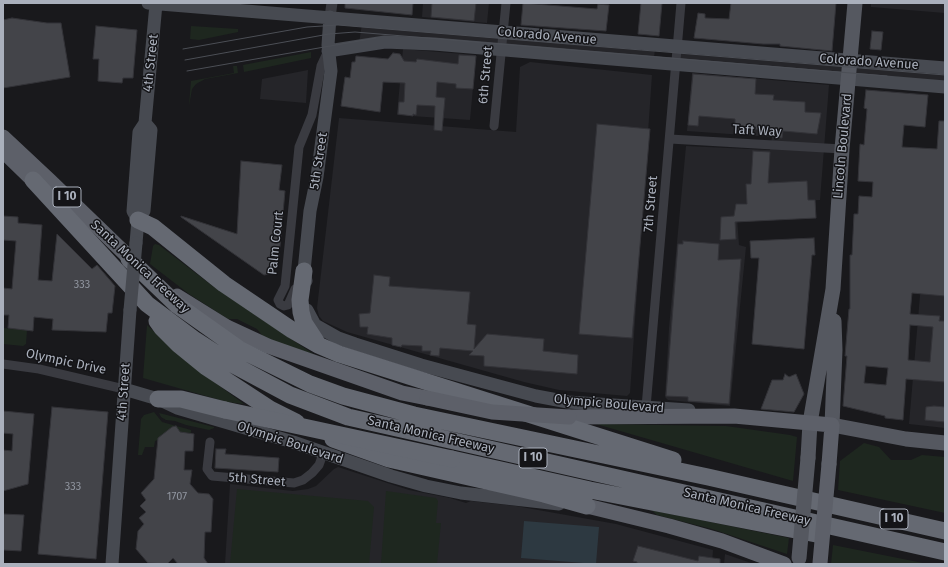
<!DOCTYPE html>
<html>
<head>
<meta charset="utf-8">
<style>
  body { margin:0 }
  #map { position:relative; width:948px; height:567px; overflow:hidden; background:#19191c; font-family:"Fira Sans",sans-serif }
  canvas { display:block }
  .frame { position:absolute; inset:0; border:4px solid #aab0bc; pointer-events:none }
</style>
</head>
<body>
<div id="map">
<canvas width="948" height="567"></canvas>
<div class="frame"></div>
</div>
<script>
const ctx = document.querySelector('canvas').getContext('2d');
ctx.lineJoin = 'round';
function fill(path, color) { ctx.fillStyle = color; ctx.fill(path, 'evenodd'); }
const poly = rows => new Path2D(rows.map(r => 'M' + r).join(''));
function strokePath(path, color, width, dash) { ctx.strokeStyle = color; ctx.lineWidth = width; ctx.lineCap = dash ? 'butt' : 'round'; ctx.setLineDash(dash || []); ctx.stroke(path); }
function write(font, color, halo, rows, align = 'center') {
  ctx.font = font + ' "Fira Sans",sans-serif'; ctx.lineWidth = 3; ctx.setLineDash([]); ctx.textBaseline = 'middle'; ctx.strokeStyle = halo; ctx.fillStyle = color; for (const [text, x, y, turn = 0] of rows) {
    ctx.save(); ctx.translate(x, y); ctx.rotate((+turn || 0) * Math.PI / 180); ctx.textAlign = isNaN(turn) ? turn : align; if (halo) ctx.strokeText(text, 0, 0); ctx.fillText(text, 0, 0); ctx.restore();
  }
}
const built = poly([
  [423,3,489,3,487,23,422,17],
  [871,3,945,3,945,13,871,7],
  [362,24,655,48,654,59,359,43],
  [403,49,476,55,470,120,397,115],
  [681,50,945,72,945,83,680,61],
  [530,62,652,75,630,393,627,396,559,390,524,382,347,332,323,321,319,316,317,308,339,118,516,132,520,67],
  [308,70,306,103,260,99,262,79],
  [692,73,829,85,820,200,736,204,739,245,746,247,730,406,668,400,665,397,669,328,686,146,770,150,772,137,687,131],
  [945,247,945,428,909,424,924,249],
  [338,467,409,490,450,498,466,503,471,501,516,506,616,524,713,550,712,564,225,564,230,484,293,491,308,489,316,486,334,469],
  [725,554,754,564,724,564]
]);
const green = poly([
  [191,26,238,29,238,32,199,40,190,39],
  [311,52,311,58,244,72,243,65],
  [233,66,237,66,238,73,205,79,196,84,192,89,189,106,191,81,234,73],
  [155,244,159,245,214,287,315,355,265,339,257,329,237,319,228,319,189,294,150,264,153,246],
  [147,325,186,361,244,404,227,402,143,378],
  [3,328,27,330,26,344,23,346,3,344],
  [154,412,162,422,191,430,191,433,177,432,155,441,154,447,145,447,142,455,138,455,141,419,144,415],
  [159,413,214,427,214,428,209,430,186,425,175,421,166,420,161,417],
  [596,424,726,426,790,435,797,437,793,481],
  [864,443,879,447,891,460,911,460,922,455,945,457,945,513,838,490,840,461],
  [237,489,368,501,374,507,369,564,230,564],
  [386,491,436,498,438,501,436,523,441,523,437,564,381,564],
  [651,510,789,538,787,554,712,529,657,515],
  [833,545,928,564,831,564]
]);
const water = poly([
  [524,521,599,527,596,564,521,558]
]);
const building = poly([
  [345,3,413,3,412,15,345,8,345,3],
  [432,3,476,3,474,21,431,17,432,3],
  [523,3,597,9,598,4,609,5,606,31,521,25,523,3],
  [641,3,662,3,659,36,638,34,641,3],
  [731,3,836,3,832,51,780,46,780,44,763,44,694,38,698,13,705,14,705,18,729,19,731,3],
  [12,18,47,23,61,23,70,77,3,88,3,20,12,18],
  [96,26,137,30,133,78,123,78,122,83,98,81,99,59,93,59,96,26],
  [872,31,883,32,881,50,870,49,872,31],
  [393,53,400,54,404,61,416,62,417,59,458,64,459,55,476,56,473,89,456,88,456,84,437,82,436,97,445,98,442,131,434,130,435,106,417,105,416,115,413,114,413,116,398,114,399,102,404,102,405,83,383,82,380,112,341,106,345,77,350,78,352,62,355,62,356,56,388,59,393,53],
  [693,74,756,79,755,94,774,95,773,100,805,102,805,112,821,113,817,134,783,131,782,138,774,137,774,131,750,129,750,132,737,131,737,128,735,128,735,119,699,116,698,126,688,125,693,74],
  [866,90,928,95,925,127,904,125,902,147,937,149,939,121,945,121,945,296,912,293,910,314,940,316,939,321,945,321,945,382,906,379,903,420,885,418,885,416,843,406,847,356,845,356,849,309,850,309,850,255,852,255,854,214,858,214,859,196,872,197,873,182,858,181,860,144,864,145,867,109,864,108,866,90],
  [910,325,933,327,930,362,908,360,910,325],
  [866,366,888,368,886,385,864,383,866,366],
  [597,124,650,129,632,338,579,334,597,124],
  [753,151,770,152,768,183,807,181,808,200,815,200,816,218,735,222,736,239,720,240,721,217,734,216,736,204,747,204,746,184,751,184,753,151],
  [241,161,282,165,279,190,285,191,279,257,269,274,264,275,181,217,181,216,237,234,241,161],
  [3,216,18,217,18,223,42,225,38,280,52,281,57,234,92,269,97,265,115,286,112,313,108,313,106,332,52,330,53,319,34,317,33,331,8,328,9,315,3,315,3,288,12,289,16,241,3,240,3,216],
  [814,238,815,255,812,255,804,349,752,344,759,258,751,258,750,241,814,238],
  [683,241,719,244,718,260,741,259,729,404,688,401,688,397,666,396,678,244,683,244,683,241],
  [374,275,390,277,389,286,470,292,467,324,476,325,474,349,487,334,544,339,543,351,578,355,577,374,484,366,484,356,469,355,473,351,440,348,439,356,430,355,431,351,422,351,422,346,402,345,401,347,392,345,392,338,367,334,368,327,360,327,359,314,370,313,374,275],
  [785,374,789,377,796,374,804,394,794,412,761,409,772,380,783,380,785,374],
  [934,406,945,407,945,422,925,420,926,407,934,406],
  [52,407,108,412,96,559,38,554,52,407],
  [3,411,34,414,28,484,3,491,3,450,12,451,13,434,3,433,3,411],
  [176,426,180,432,194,434,193,451,185,451,184,470,192,470,190,484,198,493,209,494,213,499,211,532,205,532,204,558,208,564,178,564,173,558,167,564,148,563,136,549,138,531,144,524,139,518,146,512,140,506,146,500,141,493,154,479,158,438,172,427,176,426],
  [216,449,226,449,225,454,279,458,278,472,215,468,216,449],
  [3,514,24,515,21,551,3,550,3,514],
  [638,546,698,561,699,556,720,559,720,564,637,564,637,562,633,561,638,546]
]);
const minor = poly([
  [494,126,506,3],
  [670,139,842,149],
  [295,289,288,305,284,306,280,304,278,300,285,286,299,147,312,115,321,66,328,51],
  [3,364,39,369,124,389],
  [646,407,681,3],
  [210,442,207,469,212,476,294,483,303,480,312,473,319,465,323,454]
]);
const tertiary = poly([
  [330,17,332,3]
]);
const secondary = poly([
  [148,3,945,68],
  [328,51,385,42,434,44,945,87],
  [138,220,133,211,139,132,145,123,156,4],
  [136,243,138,220,144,211,151,130,145,123],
  [306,281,304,271,310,211,317,177,331,71,328,45,330,17],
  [307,310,315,325,338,338,355,344,421,365,536,396,568,402,689,410],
  [124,389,158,399,177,408,293,442,391,476,426,486,461,493,559,504],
  [112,564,130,310]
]);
const primary = poly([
  [834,321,835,350,832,425,906,439,945,443],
  [808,458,810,423,833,289,842,149,855,3]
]);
const trunk = poly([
  [3,137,50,181,138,266],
  [3,151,33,180],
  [177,296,227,327,268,346,402,393,427,398],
  [569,417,734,416,832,425,829,464],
  [587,506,669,526,722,541,784,564]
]);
const motorway = poly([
  [33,180,147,304,195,340,232,364,290,395,348,417,945,552],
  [138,220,153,227,224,284,292,330,318,345,339,354,673,460],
  [129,259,177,305,239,349,310,384,343,396,414,415,708,477,945,531],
  [304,271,300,300,301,312,304,323,317,343],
  [157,321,162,328,179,345,206,367,270,409,296,422],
  [158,399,181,399,225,410],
  [333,439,389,459,544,494,587,506],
  [452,459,590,490,816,534]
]);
const tram = poly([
  [183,49,307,27,338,25,945,75],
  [185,60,329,34,355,32,887,76],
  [187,71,376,38]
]);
const secondaryBridge = poly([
  [130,310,136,243]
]);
const primaryBridge = poly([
  [799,558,808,458]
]);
const trunkBridge = poly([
  [427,398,492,412,569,417],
  [820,563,829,464]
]);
const motorwayBridge = poly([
  [225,410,452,459]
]);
const numberNames = [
  ["333",82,285],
  ["333",73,487],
  ["1707",177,497]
];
const shields = [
  [67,197,28],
  [533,458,28],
  [894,519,28]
];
const shieldNames = [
  ["I 10",67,197],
  ["I 10",533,458],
  ["I 10",894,519]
];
const streetNames = [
  ["Colorado Avenue",547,36,5],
  ["Colorado Avenue",869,62,4],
  ["4th Street",151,63,-84],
  ["6th Street",486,75,-85],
  ["Taft Way",757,131,3],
  ["Lincoln Boulevard",843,146,-85],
  ["5th Street",319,161,-81],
  ["7th Street",651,204,-85],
  ["Palm Court",276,243,-84],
  ["Santa Monica Freeway",140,267,43],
  ["Olympic Drive",66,362,12],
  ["4th Street",124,392,-86],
  ["Olympic Boulevard",609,404,5],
  ["Santa Monica Freeway",431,435,13],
  ["Olympic Boulevard",290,443,18],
  ["5th Street",257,480,5],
  ["Santa Monica Freeway",747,507,13]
];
fill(built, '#252529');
fill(green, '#1e271f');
fill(water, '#2d3941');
fill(building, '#434449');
strokePath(building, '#333338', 1);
strokePath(minor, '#3a3b41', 9);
strokePath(tertiary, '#3a3b41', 11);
strokePath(secondary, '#474a51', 13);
strokePath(primary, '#555860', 15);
strokePath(trunk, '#5d6069', 15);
strokePath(motorway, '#656972', 17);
strokePath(tram, '#4c4f56', 1);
strokePath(secondaryBridge, '#474a51', 13);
strokePath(primaryBridge, '#555860', 15);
strokePath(trunkBridge, '#5d6069', 15);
strokePath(motorwayBridge, '#656972', 17);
write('11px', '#90959f', null, numberNames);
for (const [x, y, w] of shields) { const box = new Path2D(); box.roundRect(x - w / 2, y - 10, w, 20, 3); ctx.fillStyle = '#141417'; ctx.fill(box); strokePath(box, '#aab0bc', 1); }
write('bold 12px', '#aab0bc', null, shieldNames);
write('13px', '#aab0bc', '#141417', streetNames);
</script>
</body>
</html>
